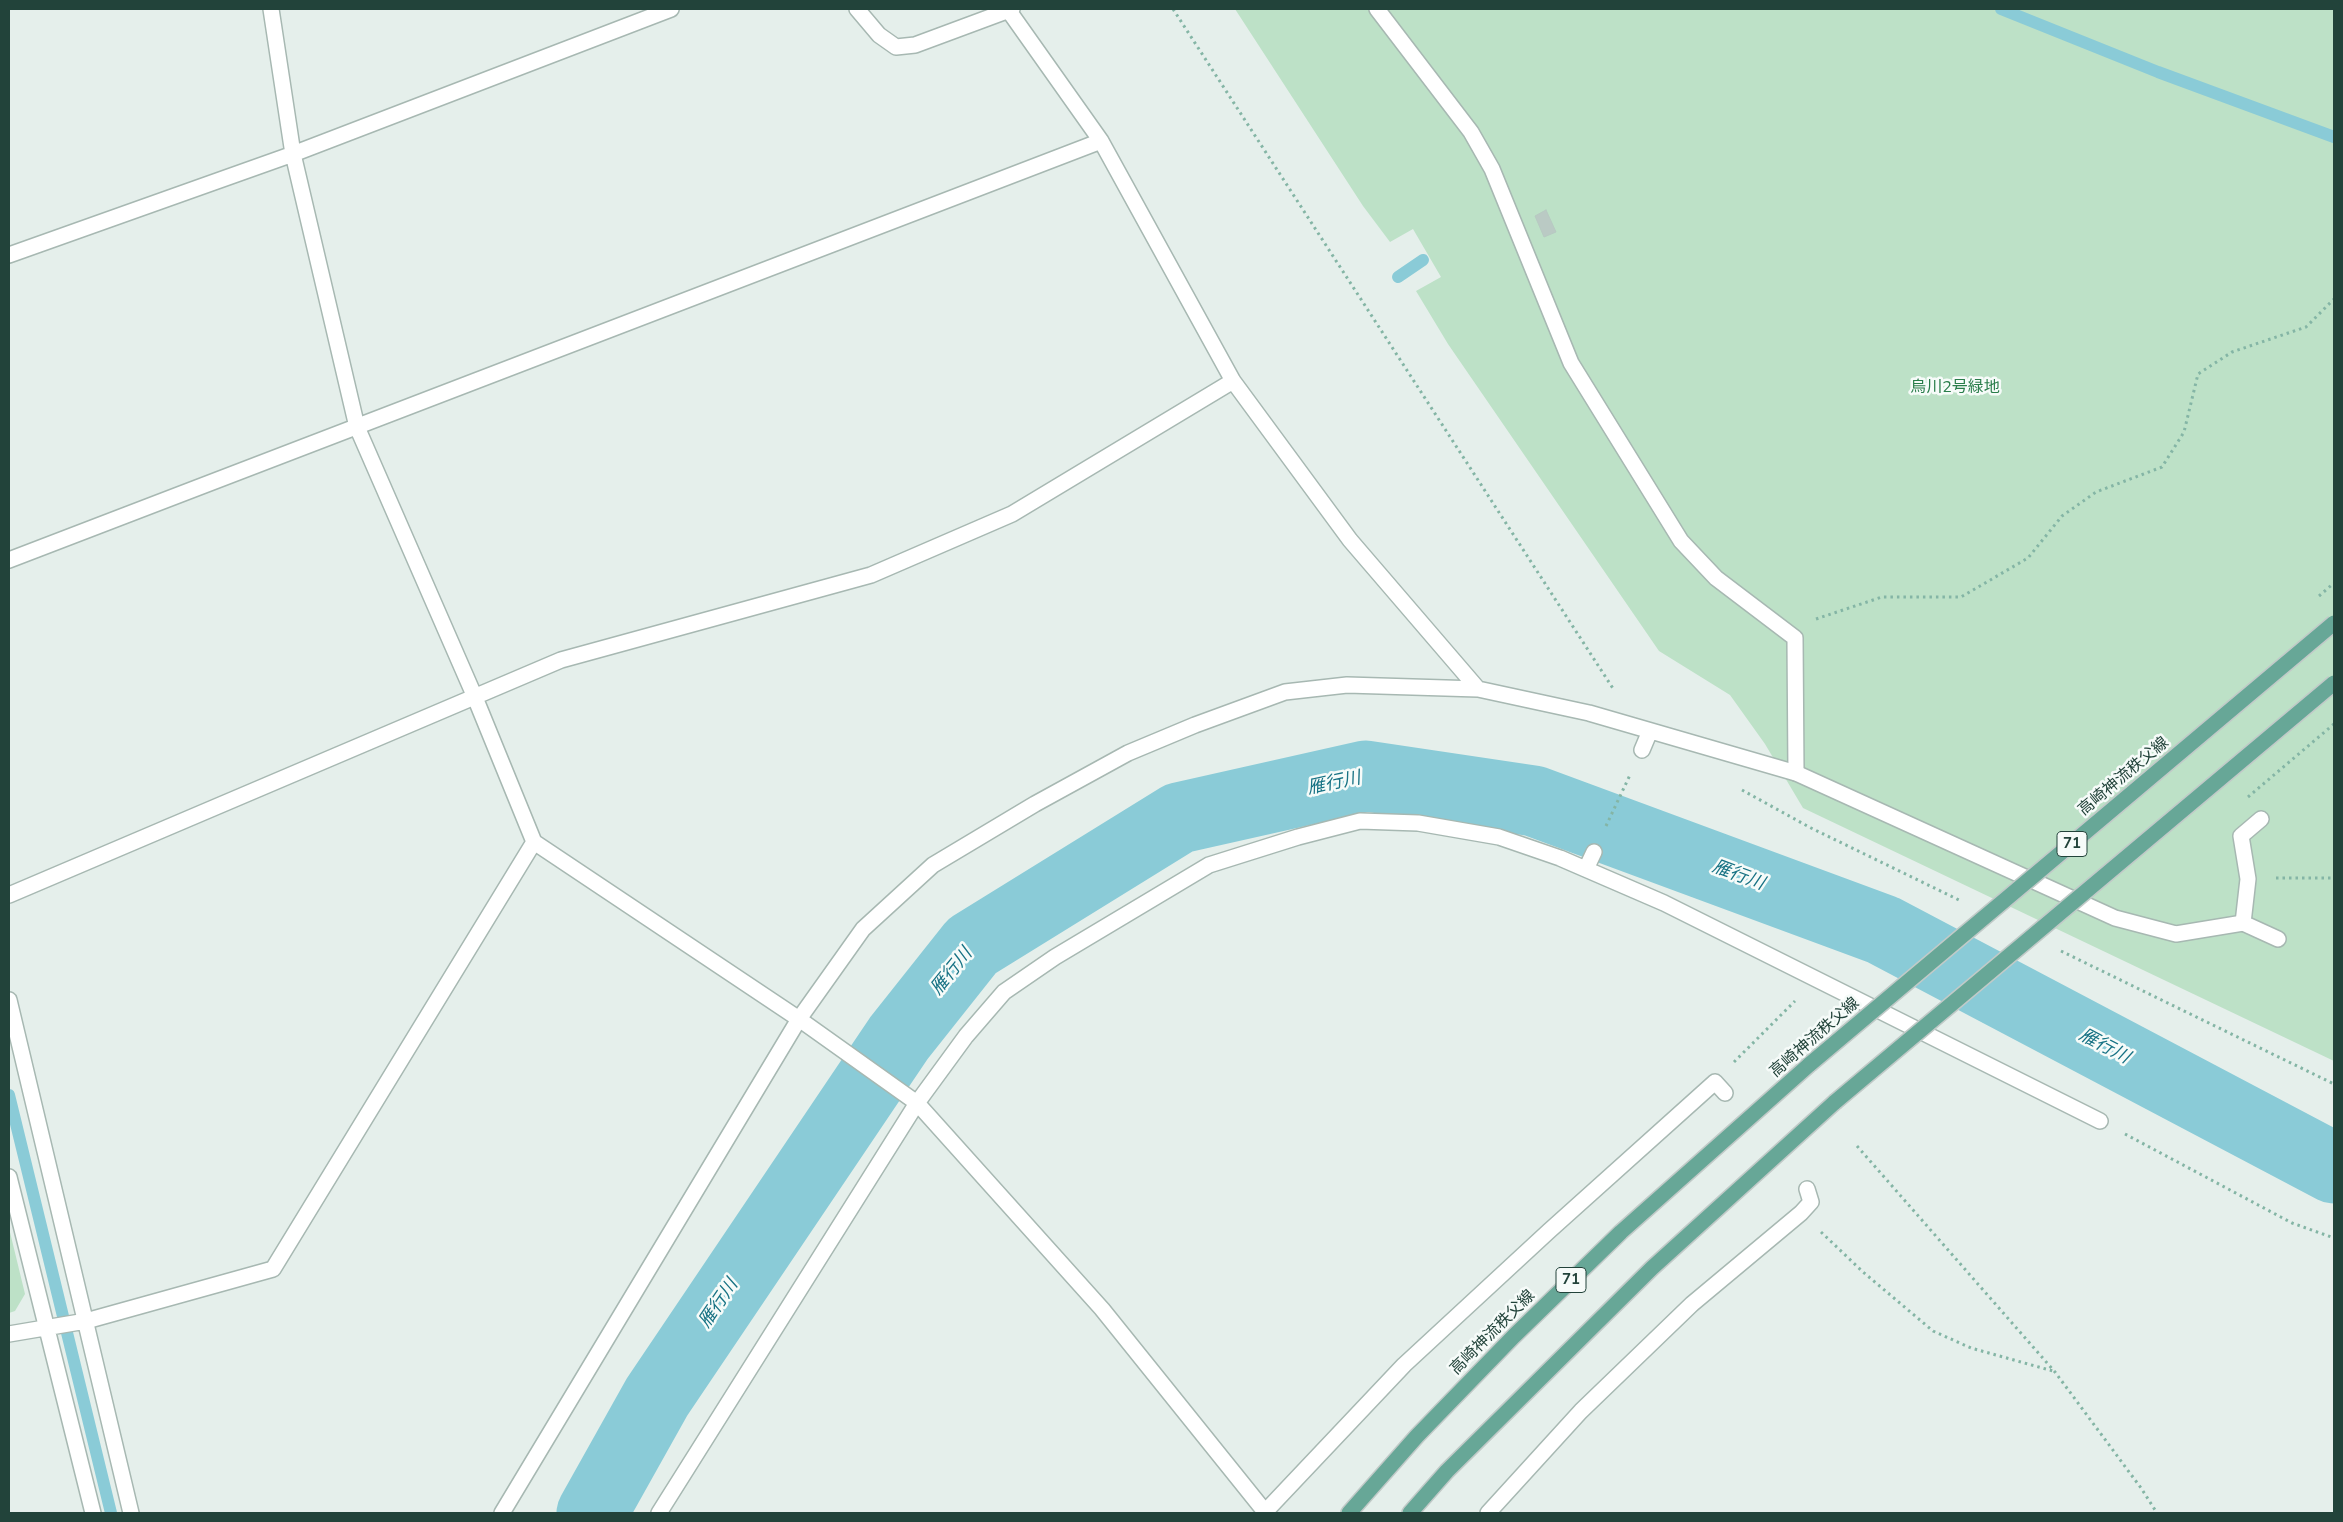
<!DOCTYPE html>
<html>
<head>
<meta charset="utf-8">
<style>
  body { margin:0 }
  #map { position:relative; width:2343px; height:1522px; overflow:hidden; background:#e5efeb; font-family:"Nunito Sans",sans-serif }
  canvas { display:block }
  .frame { position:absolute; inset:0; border:10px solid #22433a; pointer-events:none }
</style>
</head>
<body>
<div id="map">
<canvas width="2343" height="1522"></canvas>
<div class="frame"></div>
</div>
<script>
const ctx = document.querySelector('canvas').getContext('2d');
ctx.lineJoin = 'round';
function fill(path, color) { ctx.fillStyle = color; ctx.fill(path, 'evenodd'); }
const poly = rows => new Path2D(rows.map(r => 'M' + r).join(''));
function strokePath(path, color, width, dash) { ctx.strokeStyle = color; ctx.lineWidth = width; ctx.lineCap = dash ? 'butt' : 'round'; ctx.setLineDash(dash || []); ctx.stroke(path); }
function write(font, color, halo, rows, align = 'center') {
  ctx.font = font + ' "Nunito Sans","Noto Sans JP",sans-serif'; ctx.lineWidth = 5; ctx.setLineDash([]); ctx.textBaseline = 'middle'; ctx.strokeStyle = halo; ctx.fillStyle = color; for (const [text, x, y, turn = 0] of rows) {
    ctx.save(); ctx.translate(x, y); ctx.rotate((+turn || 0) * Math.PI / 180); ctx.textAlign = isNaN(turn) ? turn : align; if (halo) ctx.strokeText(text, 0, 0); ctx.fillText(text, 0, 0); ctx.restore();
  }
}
const green = poly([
  [1235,9,2334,9,2334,1061,1803,808,1765,744,1730,695,1659,651,1448,344,1416,291,1441,277,1413,229,1390,242,1363,206],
  [9,1228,25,1294,15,1311,9,1313]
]);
const stream = poly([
  [2001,9,2158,72,2334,137],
  [1398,277,1423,260],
  [9,1095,111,1513]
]);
const river = poly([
  [592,1513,657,1397,899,1038,972,946,1179,818,1366,776,1534,801,1883,930,2334,1168]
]);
const building = poly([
  [1546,210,1556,232,1544,237,1535,216,1546,210]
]);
const path = poly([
  [1173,9,1614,690],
  [1816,619,1882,597,1961,597,2028,558,2062,516,2096,492,2162,467,2184,432,2198,374,2232,352,2306,327,2334,299],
  [1742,790,1811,828,1959,900],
  [1606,826,1630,775],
  [2276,878,2334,878],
  [2061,951,2334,1084],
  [1734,1062,1795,1001],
  [2125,1134,2292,1223,2334,1238],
  [1857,1146,2055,1372,2141,1488,2157,1513],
  [1821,1232,1863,1272,1933,1331,1971,1348,2053,1371]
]);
const lane = poly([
  [1377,9,1471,132,1492,169,1571,363,1681,541,1716,578,1795,638,1796,773],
  [2261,819,2241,836,2248,879,2243,923,2278,939],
  [1265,1512,1404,1365,1549,1231,1715,1082,1725,1093],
  [1488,1513,1581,1411,1692,1304,1801,1213,1811,1202,1807,1189]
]);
const street = poly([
  [271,9,293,154,357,427,474,695,534,842,799,1019,917,1103,1102,1309,1266,1513],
  [857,9,879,35,896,47,915,45,1012,9],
  [1009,11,1101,141,1233,381,1350,540,1478,689],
  [9,255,293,154,671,9],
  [9,560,1101,141],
  [1642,750,1650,731],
  [1586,869,1594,852],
  [9,895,561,660,871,575,1012,514,1233,381],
  [9,1000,131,1513],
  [9,1177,93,1513],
  [9,1334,86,1321,273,1269,534,842],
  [502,1513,799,1019,863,929,933,865,1035,804,1128,753,1195,725,1285,692,1347,685,1478,689,1589,713,1796,773,2115,918,2176,934,2243,923],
  [659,1513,917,1103,966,1036,1004,992,1055,957,1209,865,1298,837,1360,821,1418,823,1499,837,1560,858,1664,903,2100,1121]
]);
const primary = poly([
  [1349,1513,1417,1436,1514,1336,1621,1232,1810,1064],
  [1410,1513,1447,1471,1652,1268,1835,1102]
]);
const pathBridge = poly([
  [2319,596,2334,583],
  [2248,797,2334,724]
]);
const primaryBridge = poly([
  [1810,1064,2334,623],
  [1835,1102,2334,683]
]);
const shields = [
  [2072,844,30],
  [1571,1280,30]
];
const shieldNames = [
  ["71",2072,844],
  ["71",1571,1280]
];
const parkNames = [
  ["烏川2号緑地",1955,388]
];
const streetNames = [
  ["高崎神流秩父線",2124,777,-40],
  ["高崎神流秩父線",1815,1038,-41],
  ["高崎神流秩父線",1493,1333,-45]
];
const waterNames = [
  ["雁行川",1334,784,-12],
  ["雁行川",1738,876,20],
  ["雁行川",952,972,-51],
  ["雁行川",2104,1047,28],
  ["雁行川",719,1304,-56]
];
fill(green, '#bde1c7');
strokePath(stream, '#8acbd7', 12);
strokePath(river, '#8acbd7', 71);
fill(building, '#bacac4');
strokePath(building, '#b7cac2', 1);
strokePath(lane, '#a7b8b2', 18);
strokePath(street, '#a7b8b2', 18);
strokePath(primary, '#c1cac8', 18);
strokePath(path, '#84b5a5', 3, [2.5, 4]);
strokePath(lane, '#fff', 15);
strokePath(street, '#fff', 15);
strokePath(primary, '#67a797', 15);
strokePath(primaryBridge, '#c1cac8', 18, []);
strokePath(pathBridge, '#84b5a5', 3, [2.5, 4]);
strokePath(primaryBridge, '#67a797', 15);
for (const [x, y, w] of shields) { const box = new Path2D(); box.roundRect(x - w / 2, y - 12.5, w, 25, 4); ctx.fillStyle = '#f6fbf9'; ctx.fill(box); strokePath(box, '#22433a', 1); }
write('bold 15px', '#22433a', null, shieldNames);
write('16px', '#297d4a', '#f6fbf9', parkNames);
write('16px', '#22433a', '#f6fbf9', streetNames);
write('italic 18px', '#177284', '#f6fbf9', waterNames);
</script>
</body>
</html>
